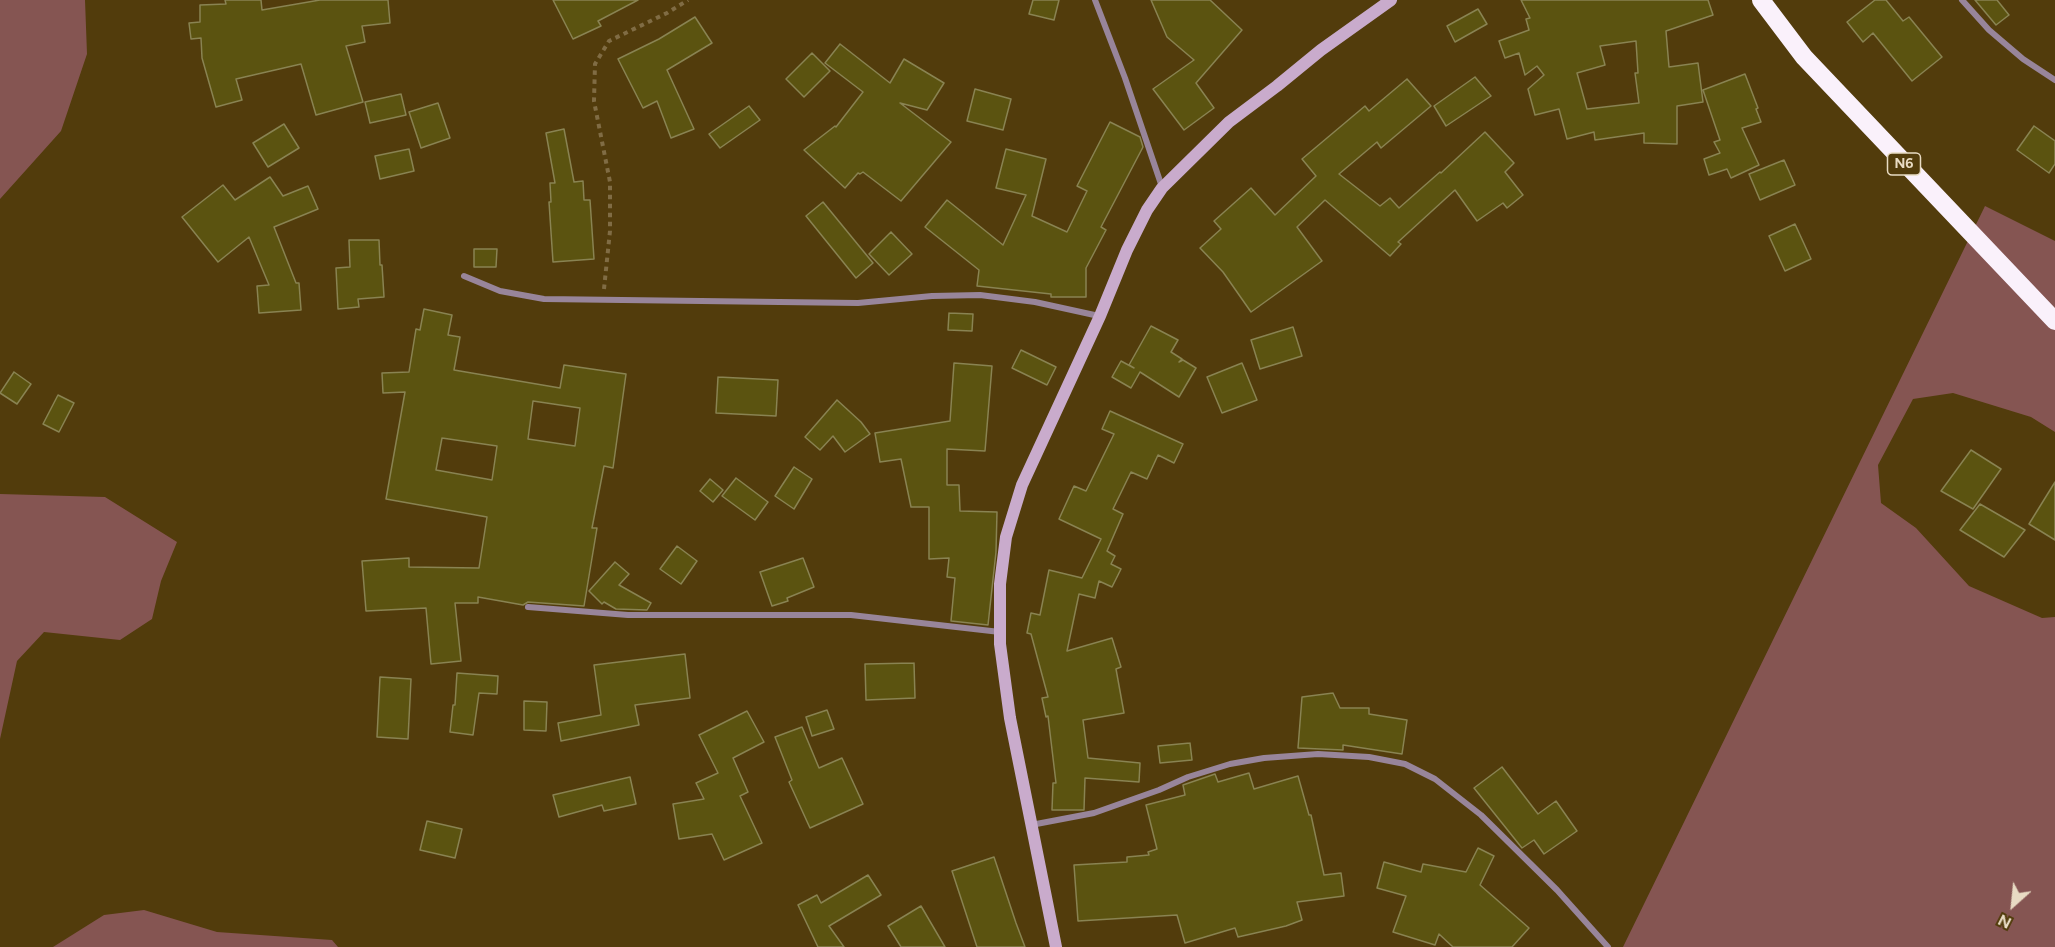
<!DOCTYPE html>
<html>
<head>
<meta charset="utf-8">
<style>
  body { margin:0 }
  #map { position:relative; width:2055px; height:947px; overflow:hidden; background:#523c0c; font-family:Figtree,sans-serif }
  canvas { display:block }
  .north { position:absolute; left:1983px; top:875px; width:60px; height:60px; -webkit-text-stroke:4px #523c0c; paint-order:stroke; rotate:207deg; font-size:16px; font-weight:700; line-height:24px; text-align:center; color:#e8dbc3 }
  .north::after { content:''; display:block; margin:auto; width:21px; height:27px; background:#e8dbc3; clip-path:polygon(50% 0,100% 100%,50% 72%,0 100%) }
</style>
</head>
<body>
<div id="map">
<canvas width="2055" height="947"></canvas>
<div class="north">N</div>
</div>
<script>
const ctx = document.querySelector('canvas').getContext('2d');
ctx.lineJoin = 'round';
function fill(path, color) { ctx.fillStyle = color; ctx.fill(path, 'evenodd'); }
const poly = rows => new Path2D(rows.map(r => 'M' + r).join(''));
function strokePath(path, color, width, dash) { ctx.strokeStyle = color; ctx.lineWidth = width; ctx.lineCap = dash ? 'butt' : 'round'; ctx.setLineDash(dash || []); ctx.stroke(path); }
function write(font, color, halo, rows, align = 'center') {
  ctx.font = font + ' Figtree,sans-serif'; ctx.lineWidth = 4.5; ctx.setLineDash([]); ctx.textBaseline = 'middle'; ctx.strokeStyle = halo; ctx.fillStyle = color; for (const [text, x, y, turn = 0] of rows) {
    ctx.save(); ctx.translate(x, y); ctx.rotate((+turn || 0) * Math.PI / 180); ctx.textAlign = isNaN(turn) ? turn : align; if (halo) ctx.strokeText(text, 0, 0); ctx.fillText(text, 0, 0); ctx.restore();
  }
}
const green = poly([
  [0,0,85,0,87,54,61,131,0,199],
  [1985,206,2055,241,2055,432,2031,417,1953,393,1913,399,1878,465,1881,503,1916,528,1969,586,2042,618,2055,617,2055,947,1623,947],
  [0,494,105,497,177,542,161,581,152,619,120,640,44,632,17,661,0,739],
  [144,910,217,932,332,940,338,947,53,947,104,915]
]);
const building = poly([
  [225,0,261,0,262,10,320,0,388,0,390,23,362,26,365,42,346,46,363,102,316,115,301,64,236,79,242,100,216,107,202,58,201,38,191,39,189,23,200,22,200,5,226,4,225,0],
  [553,0,638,0,598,21,601,26,573,39,553,0],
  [1033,0,1059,0,1054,20,1029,14,1033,0],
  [1151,0,1210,0,1242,30,1196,83,1214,108,1184,130,1153,89,1194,60,1167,37,1151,0],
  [1521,0,1708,0,1713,15,1666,31,1669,67,1698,63,1703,102,1677,106,1677,144,1644,143,1644,133,1595,140,1594,132,1567,139,1559,109,1535,115,1528,89,1544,75,1537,66,1525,75,1519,53,1505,58,1499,41,1529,30,1526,19,1530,18,1521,0],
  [1636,41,1638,73,1635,73,1639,103,1587,109,1577,73,1605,65,1600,46,1636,41],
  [1875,0,1886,0,1903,21,1909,17,1942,57,1912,81,1873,33,1863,42,1847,22,1875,0],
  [1975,0,1997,0,2009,15,1996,25,1975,0],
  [1478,9,1487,24,1455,42,1447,26,1478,9],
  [695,17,712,43,667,70,694,129,671,138,657,101,643,108,618,59,659,39,695,17],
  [840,44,890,83,904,59,944,83,927,110,900,103,951,142,901,201,863,172,860,174,858,173,845,188,804,150,835,126,836,127,863,92,825,63,840,44],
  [812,53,830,71,804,97,786,79,812,53],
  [1745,74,1758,108,1756,109,1761,122,1742,128,1759,165,1731,178,1727,169,1709,175,1704,159,1720,153,1714,142,1720,140,1703,90,1745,74],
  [1475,77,1491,96,1446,126,1434,106,1475,77],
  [1407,79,1431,106,1381,148,1377,142,1339,174,1380,206,1390,198,1399,208,1440,172,1441,173,1485,132,1514,163,1505,172,1523,195,1507,208,1503,203,1477,221,1455,190,1398,242,1401,244,1390,256,1325,200,1297,227,1322,261,1251,312,1223,272,1200,248,1221,229,1214,221,1251,188,1275,215,1316,176,1302,159,1365,106,1369,111,1407,79],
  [975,89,1011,99,1003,130,967,121,975,89],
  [401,94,406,115,370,123,365,102,401,94],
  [438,103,450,138,421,148,409,112,438,103],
  [749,106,760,120,720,148,709,134,749,106],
  [1110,122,1140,137,1143,147,1101,227,1106,230,1086,268,1086,297,1051,297,1051,294,977,286,979,270,925,227,947,200,1003,245,1026,195,996,188,1006,149,1046,159,1032,216,1067,232,1087,191,1077,186,1110,122],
  [284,124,299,148,268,167,253,143,284,124],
  [2034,126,2055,141,2055,164,2049,173,2017,150,2034,126],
  [564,129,574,182,583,181,584,200,590,200,594,259,553,262,549,202,551,202,550,183,555,183,546,133,564,129],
  [409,149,414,171,380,179,375,156,409,149],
  [1784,160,1795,185,1760,200,1749,174,1784,160],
  [270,177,283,196,308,186,318,209,274,227,296,283,299,283,301,310,259,313,257,286,269,285,249,237,218,262,182,217,223,185,235,200,270,177],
  [823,202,873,263,856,278,806,216,823,202],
  [1795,224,1811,259,1785,271,1769,236,1795,224],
  [891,232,912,254,889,275,869,254,891,232],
  [349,240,379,240,380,265,382,265,384,297,358,299,359,307,338,309,336,268,350,267,349,240],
  [474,249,497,249,496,267,474,267,474,249],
  [424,309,452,315,448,335,460,337,454,370,560,388,564,365,626,374,613,468,604,466,592,528,597,528,584,606,528,602,523,605,478,597,478,603,455,603,461,661,431,664,426,608,366,611,362,561,409,558,409,567,479,568,487,517,386,499,405,392,383,393,382,373,409,372,416,329,420,330,424,309],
  [533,401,580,408,575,446,528,439,533,401],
  [442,438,497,446,492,480,436,470,442,438],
  [949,313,973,314,972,331,948,330,949,313],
  [1151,326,1178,340,1171,352,1182,359,1179,362,1183,360,1196,368,1179,397,1140,372,1131,388,1112,377,1121,361,1134,368,1129,365,1151,326],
  [1293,327,1302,356,1260,369,1251,340,1293,327],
  [1021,350,1056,367,1047,385,1012,368,1021,350],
  [954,363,992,366,985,451,947,449,947,485,959,485,960,511,997,512,996,552,988,625,951,621,955,578,947,577,949,558,929,559,929,507,911,507,901,459,880,462,875,433,950,421,954,363],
  [1242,363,1257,400,1222,413,1207,377,1242,363],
  [14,372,31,384,17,404,0,393,14,372],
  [718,377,778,380,776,416,716,413,718,377],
  [58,395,74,403,59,432,43,424,58,395],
  [837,400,861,422,870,434,845,452,833,436,820,450,805,437,837,400],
  [1110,411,1183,444,1174,463,1158,455,1147,479,1131,472,1113,509,1123,514,1107,551,1115,556,1111,564,1121,569,1112,587,1099,581,1095,598,1079,594,1067,651,1112,638,1121,667,1116,669,1124,713,1083,720,1088,758,1140,763,1139,782,1085,778,1084,810,1052,810,1053,783,1056,783,1048,716,1046,717,1042,698,1048,697,1031,634,1027,633,1031,613,1040,615,1049,570,1082,578,1101,539,1059,519,1074,486,1086,491,1114,434,1102,429,1110,411],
  [1971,450,2001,469,1973,509,1941,491,1971,450],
  [794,467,812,479,794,509,775,496,794,467],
  [736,478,768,502,755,520,722,496,736,478],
  [710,479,723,490,713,502,700,491,710,479],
  [2055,482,2055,540,2029,524,2055,482],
  [1980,504,2025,530,2004,557,1960,530,1980,504],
  [677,546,697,561,681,584,660,569,677,546],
  [803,558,814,587,787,598,788,601,772,606,760,572,803,558],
  [615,562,629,574,619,585,651,603,647,610,616,609,604,602,602,604,589,591,615,562],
  [685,654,690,698,635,705,639,725,561,741,558,723,601,715,594,665,685,654],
  [914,663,915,698,866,700,865,664,914,663],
  [457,673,498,676,497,694,479,693,473,735,450,732,453,705,455,705,457,673],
  [380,677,411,679,408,739,377,737,380,677],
  [1333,693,1340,708,1369,708,1369,714,1407,720,1402,754,1343,745,1343,750,1298,748,1302,697,1333,693],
  [524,701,547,702,546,731,524,730,524,701],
  [827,710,834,729,812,736,806,717,827,710],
  [747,711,764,742,733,758,748,792,740,796,762,843,724,860,712,834,679,839,673,804,704,799,696,783,718,773,699,735,747,711],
  [802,727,819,768,842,758,863,804,810,828,789,782,792,780,775,737,802,727],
  [1190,743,1192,760,1160,763,1158,746,1190,743],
  [1502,767,1538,814,1556,801,1577,831,1544,854,1534,840,1522,848,1474,788,1502,767],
  [1249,773,1254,789,1298,776,1309,815,1311,815,1324,875,1341,873,1344,896,1297,902,1302,920,1286,926,1238,937,1235,928,1185,943,1177,915,1078,921,1074,865,1127,862,1127,857,1149,855,1148,852,1157,849,1146,805,1185,795,1183,785,1215,774,1218,782,1249,773],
  [630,777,636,804,604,811,602,805,559,817,553,795,630,777],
  [427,821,462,829,455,858,420,850,427,821],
  [1478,848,1494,856,1480,885,1529,928,1512,947,1453,947,1439,934,1435,945,1393,932,1406,896,1377,888,1384,862,1421,872,1423,864,1466,872,1478,848],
  [994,857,1016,923,1025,947,977,947,952,871,994,857],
  [868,875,881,895,829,926,844,947,818,947,798,905,817,895,821,903,868,875],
  [921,906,945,947,901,947,888,926,921,906]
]);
const path = poly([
  [604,289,610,231,610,182,594,101,595,64,609,41,667,13,688,0]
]);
const street = poly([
  [1095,0,1125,78,1162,187],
  [1962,0,1989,30,2023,59,2055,80],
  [464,276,500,291,544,299,858,303,932,296,980,295,1035,302,1099,316],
  [528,607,628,615,851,615,1000,632],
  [1031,825,1094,813,1159,790,1188,777,1230,764,1264,758,1318,754,1369,757,1405,764,1435,779,1481,815,1557,890,1608,947]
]);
const secondary = poly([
  [1056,947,1010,718,1000,644,1000,584,1006,537,1022,485,1100,316,1127,250,1147,210,1162,188,1229,122,1277,86,1321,50,1391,0]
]);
const highway = poly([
  [1761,0,1804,57,2055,321]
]);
const shields = [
  [1904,164,33]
];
const shieldNames = [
  ["N6",1904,164]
];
fill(green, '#855552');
fill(building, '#5b5310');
strokePath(building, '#898352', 1.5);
strokePath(path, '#806c44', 4, [4.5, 4.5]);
strokePath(street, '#98859a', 6);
strokePath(secondary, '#c9abcc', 12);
strokePath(highway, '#faf1fb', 18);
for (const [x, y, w] of shields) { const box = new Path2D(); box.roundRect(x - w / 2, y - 11, w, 22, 4.5); ctx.fillStyle = '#523c0c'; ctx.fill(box); strokePath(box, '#e8dbc3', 1.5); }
write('bold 14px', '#e8dbc3', null, shieldNames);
</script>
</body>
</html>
